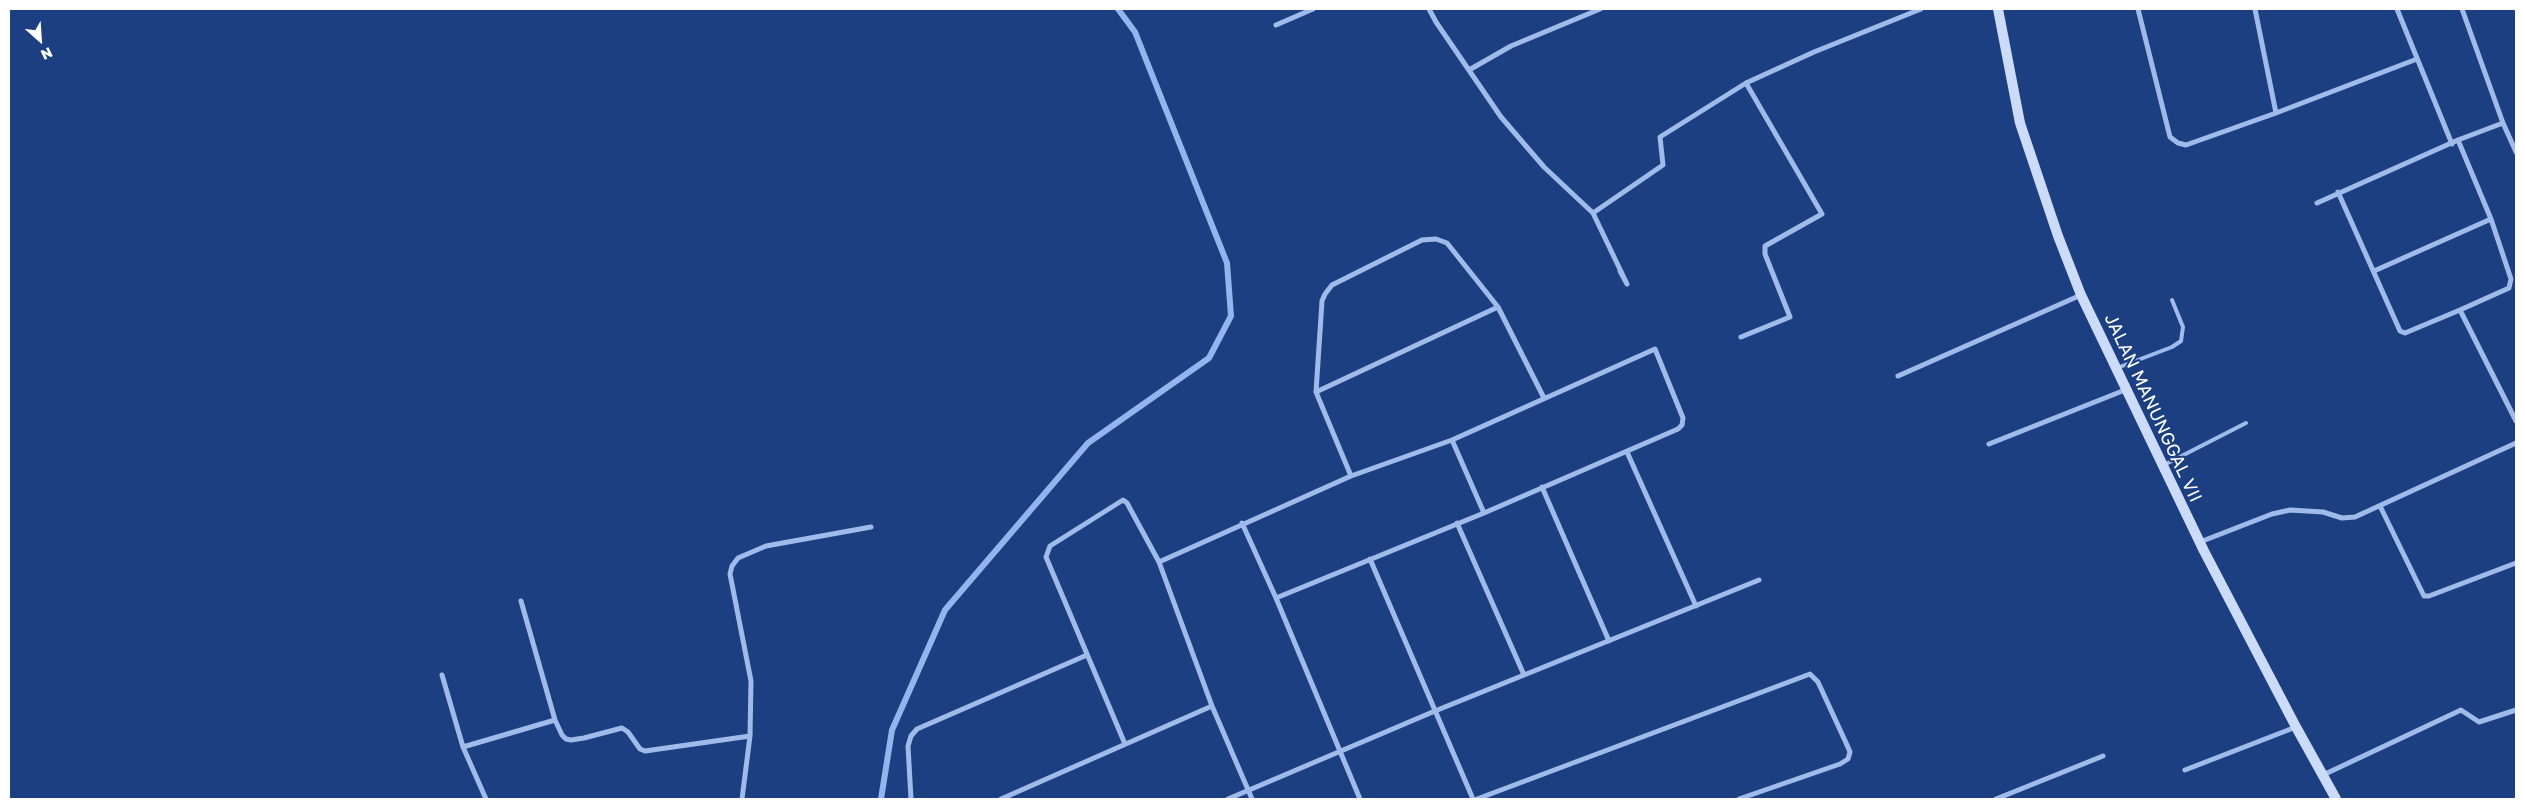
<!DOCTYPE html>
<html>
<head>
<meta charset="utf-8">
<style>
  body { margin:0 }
  #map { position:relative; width:2525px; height:808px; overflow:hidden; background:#1c3f82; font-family:"Golos Text",sans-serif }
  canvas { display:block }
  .frame { position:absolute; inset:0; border:10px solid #fff; pointer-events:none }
  .north { position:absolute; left:15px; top:15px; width:50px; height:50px; -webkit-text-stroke:4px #1c3f82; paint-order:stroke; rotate:154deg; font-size:14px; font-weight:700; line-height:20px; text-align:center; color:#fff }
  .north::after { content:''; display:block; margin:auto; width:18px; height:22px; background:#fff; clip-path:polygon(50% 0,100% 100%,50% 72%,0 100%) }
</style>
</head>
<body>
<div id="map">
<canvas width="2525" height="808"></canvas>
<div class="frame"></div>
<div class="north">N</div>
</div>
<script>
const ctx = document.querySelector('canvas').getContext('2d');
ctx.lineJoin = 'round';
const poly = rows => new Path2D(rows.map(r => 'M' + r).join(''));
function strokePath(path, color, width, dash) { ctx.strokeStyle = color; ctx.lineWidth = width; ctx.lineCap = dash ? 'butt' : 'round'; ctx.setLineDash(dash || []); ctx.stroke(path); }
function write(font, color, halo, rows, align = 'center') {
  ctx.font = font + ' "Golos Text",sans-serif'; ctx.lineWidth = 4; ctx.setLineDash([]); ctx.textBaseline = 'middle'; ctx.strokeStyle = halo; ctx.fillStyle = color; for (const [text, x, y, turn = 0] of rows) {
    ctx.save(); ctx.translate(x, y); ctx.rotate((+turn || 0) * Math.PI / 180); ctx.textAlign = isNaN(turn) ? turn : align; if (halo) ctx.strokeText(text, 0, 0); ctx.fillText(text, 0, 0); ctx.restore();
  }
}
const stream = poly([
  [881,799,892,730,945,610,1088,443,1209,358,1231,316,1227,263,1135,32,1118,9]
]);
const lane = poly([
  [2117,368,2172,347,2181,341,2183,327,2172,300],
  [2164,465,2246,423]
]);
const street = poly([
  [1429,9,1436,22,1501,117,1544,167,1593,213,1627,284,1620,271],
  [2138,9,2170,137,2178,143,2186,145,2276,113,2417,59],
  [2255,9,2276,113],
  [2397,9,2452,144],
  [2462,9,2503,123,2516,152],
  [1276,25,1313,9],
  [1469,70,1511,46,1600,9],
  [2338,192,2400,331,2405,333,2460,310,2509,288,2511,279,2491,219,2458,140],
  [2317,203,2458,140,2503,123],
  [1593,213,1663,165,1660,137,1746,83,1814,52,1921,9],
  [2374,271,2491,219],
  [2460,310,2516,421],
  [1741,337,1790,317,1765,254,1765,246,1822,214,1746,83],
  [1898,376,2081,295],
  [1316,392,1498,307],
  [1452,440,1484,513],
  [1989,444,2125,390],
  [1627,452,1696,606],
  [1351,476,1316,392,1322,301,1325,294,1332,285,1422,240,1436,239,1447,243,1498,307,1544,398],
  [1542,487,1609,641],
  [2380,506,2424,596,2429,596,2516,563],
  [1242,523,1276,598,1360,799],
  [1457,523,1524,675],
  [2200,542,2272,514,2290,510,2323,512,2342,518,2355,517,2516,443],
  [1370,559,1473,799],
  [1159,562,1351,476,1452,440,1655,349,1683,418,1682,425,1678,429,1484,513,1276,598],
  [521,601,555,720,562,735,566,739,571,740,584,738,622,728,628,732,640,749,645,751,750,736],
  [442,675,463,747,486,799],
  [1125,744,1046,557,1050,546,1123,500,1127,503,1159,562,1212,706,1252,799],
  [463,747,555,720],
  [2185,770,2296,727],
  [2323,775,2461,710,2479,722,2516,710],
  [742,799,750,736,751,681,730,574,732,566,738,558,766,546,871,527],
  [911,799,908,746,911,736,917,729,1087,655],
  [1001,799,1212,706],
  [1228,799,1435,711,1759,580],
  [1477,799,1810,674,1818,682,1847,745,1850,752,1848,759,1840,764,1739,799],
  [1996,799,2103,756]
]);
const secondary = poly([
  [1998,9,2020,123,2058,236,2081,295,2204,551,2296,727,2336,799]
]);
const streetNames = [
  ["JALAN MANUNGGAL VII",2153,408,65]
];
strokePath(stream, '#93b4ec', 6);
strokePath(lane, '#a0bbea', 4);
strokePath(street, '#a0bbea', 5);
strokePath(secondary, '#ccdbf7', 10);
write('18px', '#fff', '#1c3f82', streetNames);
</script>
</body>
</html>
